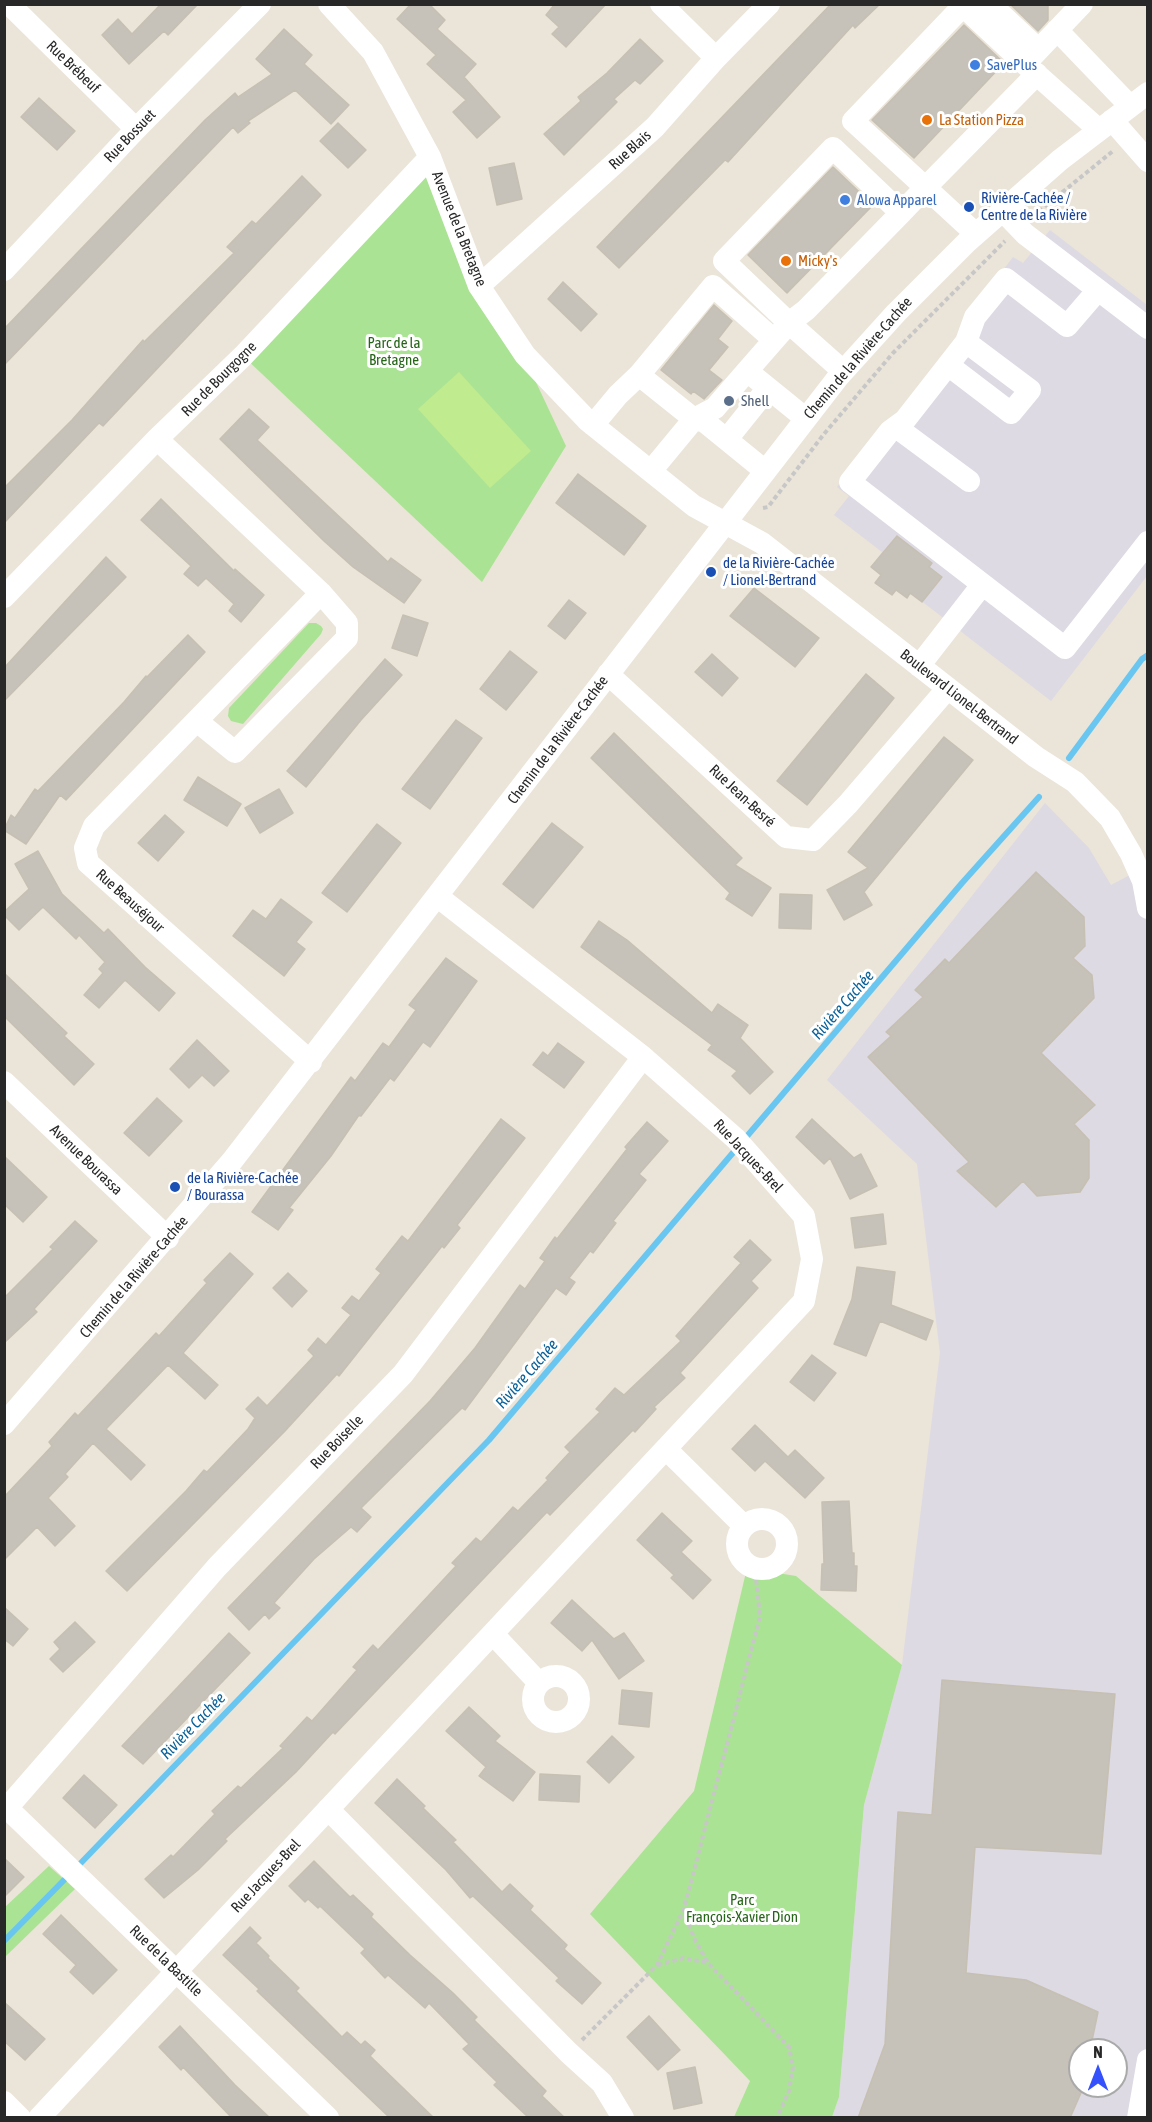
<!DOCTYPE html>
<html>
<head>
<meta charset="utf-8">
<style>
  body { margin:0 }
  #map { position:relative; width:1152px; height:2122px; overflow:hidden; background:#ebe4d9; font-family:"Asap Condensed",sans-serif }
  canvas { display:block }
  .frame { position:absolute; inset:0; border:6px solid #282828; pointer-events:none }
  .north { position:absolute; left:1068px; top:2038px; width:60px; height:60px; box-sizing:border-box; background:#fff; border:2px solid #a9a9a9; border-radius:50%; rotate:0deg; font-size:16px; font-weight:700; line-height:24px; text-align:center; color:#282828 }
  .north::after { content:''; display:block; margin:auto; width:21px; height:27px; background:#3551fc; clip-path:polygon(50% 0,100% 100%,50% 72%,0 100%) }
</style>
</head>
<body>
<div id="map">
<canvas width="1152" height="2122"></canvas>
<div class="frame"></div>
<div class="north">N</div>
</div>
<script>
const ctx = document.querySelector('canvas').getContext('2d');
ctx.lineJoin = 'round';
function fill(path, color) { ctx.fillStyle = color; ctx.fill(path, 'evenodd'); }
const poly = rows => new Path2D(rows.map(r => 'M' + r).join(''));
function strokePath(path, color, width, dash) { ctx.strokeStyle = color; ctx.lineWidth = width; ctx.lineCap = dash ? 'butt' : 'round'; ctx.setLineDash(dash || []); ctx.stroke(path); }
function write(font, color, halo, rows, align = 'center') {
  ctx.font = font + ' "Asap Condensed",sans-serif'; ctx.lineWidth = 6; ctx.setLineDash([]); ctx.textBaseline = 'middle'; ctx.strokeStyle = halo; ctx.fillStyle = color; for (const [text, x, y, turn = 0] of rows) {
    ctx.save(); ctx.translate(x, y); ctx.rotate((+turn || 0) * Math.PI / 180); ctx.textAlign = isNaN(turn) ? turn : align; if (halo) ctx.strokeText(text, 0, 0); ctx.fillText(text, 0, 0); ctx.restore();
  }
}
const industrial = poly([
  [1050,230,1147,305,1147,576,1051,701,911,593,907,598,896,590,892,595,875,583,881,575,871,567,882,552,834,515,849,496,837,487,882,427,900,414,961,337,968,316,1013,257,1023,263],
  [1045,803,1089,848,1111,885,1147,866,1147,2117,832,2117,839,2097,864,1805,902,1665,940,1353,917,1164,827,1080],
  [1080,2050,1116,2050,1116,2086,1080,2086]
]);
const green = poly([
  [430,157,566,446,482,582,243,356],
  [309,623,316,623,321,626,323,629,321,634,243,724,231,721,228,716,229,708],
  [747,1568,796,1576,902,1665,864,1805,839,2097,832,2117,734,2117,750,2081,590,1914,694,1791],
  [49,1866,75,1889,5,1957,5,1907]
]);
const pitch = poly([
  [459,372,531,451,490,488,418,409]
]);
const stream = poly([
  [1069,758,1142,659,1148,655],
  [76,1868,489,1440,962,883,1039,797],
  [4,1941,69,1875]
]);
const building = poly([
  [161,4,198,4,168,35,164,31,129,64,102,35,118,19,132,34,161,4],
  [411,4,429,4,445,20,437,29,476,64,464,77,500,117,477,138,453,112,466,100,427,64,436,55,397,19,411,4],
  [555,4,606,4,566,47,552,34,559,27,546,15,555,4],
  [831,4,880,4,855,28,853,25,728,162,725,160,619,268,597,247,831,4],
  [1010,4,1048,4,1048,20,1038,31,1010,4],
  [964,25,1004,63,914,158,872,120,964,25],
  [284,29,312,55,304,64,349,105,331,124,295,90,248,121,250,123,238,133,233,127,4,365,4,329,205,120,235,93,238,97,272,74,256,59,284,29],
  [640,39,663,61,640,84,635,80,614,99,617,102,564,155,544,134,581,101,578,97,607,73,640,39],
  [39,98,75,131,57,150,21,117,39,98],
  [338,123,366,150,348,168,320,141,338,123],
  [514,163,522,199,497,205,489,168,514,163],
  [833,167,873,205,787,293,748,255,833,167],
  [302,176,321,195,103,426,99,423,4,523,4,488,72,420,143,340,144,342,234,253,227,247,252,221,256,224,302,176],
  [563,282,597,314,581,331,548,299,563,282],
  [714,305,732,321,718,339,728,347,709,370,722,380,704,399,693,391,691,394,661,370,714,305],
  [249,409,269,427,257,440,388,562,391,558,421,580,404,603,353,567,324,541,220,439,249,409],
  [578,474,646,526,624,555,556,503,578,474],
  [161,499,234,571,235,569,264,595,241,622,229,611,234,604,206,578,198,586,184,574,191,566,141,520,161,499],
  [897,536,932,563,929,567,942,577,922,602,910,593,907,598,896,590,892,595,875,583,881,575,871,567,897,536],
  [106,557,126,577,4,701,4,668,106,557],
  [754,588,819,638,795,667,730,616,754,588],
  [569,600,586,613,565,639,548,626,569,600],
  [403,615,428,623,417,656,392,648,403,615],
  [188,635,205,652,66,800,60,795,26,844,4,830,11,815,15,818,35,789,38,791,124,702,146,676,147,677,188,635],
  [510,651,537,672,506,710,480,689,510,651],
  [712,654,738,678,722,696,695,672,712,654],
  [385,659,402,675,361,720,306,787,287,771,385,659],
  [866,674,894,698,807,805,777,781,866,674],
  [456,720,482,738,430,809,402,789,456,720],
  [614,733,742,858,735,865,771,888,752,916,726,899,730,893,591,758,614,733],
  [944,737,973,760,864,892,872,905,844,920,827,890,868,868,848,852,944,737],
  [198,777,241,804,227,826,184,800,198,777],
  [279,789,293,813,260,833,245,808,279,789],
  [165,815,184,832,158,861,138,843,165,815],
  [552,823,583,847,533,908,503,884,552,823],
  [377,824,401,843,347,912,322,893,377,824],
  [38,851,62,894,104,933,108,929,145,967,175,993,159,1011,125,980,99,1008,84,995,103,973,99,969,105,962,79,935,76,939,43,907,19,930,4,915,4,912,29,889,15,864,38,851],
  [1036,872,1084,917,1085,946,1073,958,1092,975,1094,998,1041,1053,1095,1105,1074,1124,1089,1140,1089,1178,1080,1192,1037,1196,1023,1181,996,1207,957,1171,969,1162,868,1057,891,1036,886,1032,923,997,915,990,945,959,949,963,1036,872],
  [780,894,812,895,811,929,779,928,780,894],
  [281,899,312,922,296,942,305,949,284,976,233,936,253,910,266,919,281,899],
  [599,921,627,940,712,1013,718,1004,748,1025,740,1038,773,1072,750,1094,732,1076,737,1071,708,1050,712,1045,581,947,599,921],
  [446,958,477,981,430,1047,423,1042,394,1081,390,1078,361,1116,359,1115,331,1156,289,1208,293,1210,278,1230,252,1212,351,1077,355,1081,383,1043,389,1047,416,1010,409,1005,446,958],
  [4,973,67,1033,64,1036,94,1064,74,1085,4,1016,4,973],
  [197,1040,229,1071,214,1086,202,1075,189,1088,170,1069,197,1040],
  [558,1043,584,1062,564,1088,533,1065,543,1052,548,1056,558,1043],
  [157,1098,182,1121,149,1156,124,1133,157,1098],
  [501,1119,525,1138,457,1225,460,1228,444,1248,442,1246,339,1376,337,1374,285,1431,127,1591,106,1571,186,1491,204,1470,207,1472,248,1429,255,1418,246,1409,258,1397,267,1406,314,1356,308,1350,318,1338,326,1345,351,1315,342,1308,352,1296,359,1301,381,1273,376,1269,402,1236,408,1241,501,1119],
  [812,1119,854,1158,861,1154,877,1186,850,1199,830,1158,824,1164,796,1137,812,1119],
  [647,1122,668,1141,639,1174,646,1180,613,1221,616,1223,593,1253,590,1251,569,1278,575,1282,566,1295,556,1288,465,1410,462,1408,361,1508,371,1517,357,1532,351,1527,314,1559,274,1603,280,1608,269,1619,265,1614,249,1630,228,1608,430,1401,475,1348,520,1285,525,1289,545,1261,540,1258,555,1237,557,1239,627,1149,625,1147,647,1122],
  [4,1156,47,1197,23,1222,4,1204,4,1156],
  [883,1214,886,1244,855,1248,851,1218,883,1214],
  [75,1221,97,1241,34,1309,37,1312,4,1343,4,1298,53,1249,50,1247,75,1221],
  [750,1240,771,1260,751,1281,758,1288,680,1373,685,1378,654,1407,656,1409,635,1432,633,1430,550,1515,547,1512,335,1734,333,1732,296,1772,225,1839,227,1841,198,1870,164,1898,145,1879,171,1855,173,1857,215,1814,212,1811,238,1786,241,1788,283,1748,280,1746,307,1717,312,1721,357,1670,353,1667,373,1645,378,1650,456,1566,452,1563,476,1538,481,1542,513,1507,518,1511,548,1480,546,1478,570,1452,565,1447,600,1412,596,1409,615,1388,624,1395,681,1341,676,1336,741,1263,734,1257,750,1240],
  [230,1253,253,1274,183,1353,218,1385,205,1399,168,1365,106,1429,145,1465,131,1480,93,1443,65,1474,68,1477,48,1498,75,1526,55,1546,37,1527,4,1560,4,1497,52,1446,49,1442,75,1413,78,1416,156,1333,159,1336,207,1283,204,1280,230,1253],
  [857,1267,895,1272,891,1305,933,1321,926,1340,880,1321,866,1356,834,1344,852,1299,857,1267],
  [288,1273,307,1291,292,1307,273,1288,288,1273],
  [812,1355,836,1373,814,1401,790,1382,812,1355],
  [755,1425,788,1457,795,1450,824,1478,805,1498,765,1461,755,1471,732,1449,755,1425],
  [849,1501,852,1553,854,1553,854,1566,857,1566,856,1591,821,1590,822,1564,824,1564,822,1502,849,1501],
  [662,1513,692,1541,681,1552,711,1580,693,1599,671,1578,674,1575,637,1540,662,1513],
  [572,1600,614,1639,624,1633,644,1661,619,1679,592,1640,582,1651,551,1623,572,1600],
  [4,1607,28,1629,13,1646,4,1639,4,1607],
  [75,1622,95,1642,63,1672,50,1659,60,1649,54,1642,75,1622],
  [229,1633,250,1653,143,1764,122,1746,229,1633],
  [942,1680,1115,1694,1101,1854,975,1847,966,1973,1026,1980,1098,2012,1090,2050,1080,2050,1080,2086,1084,2086,1070,2118,858,2118,885,2044,898,1812,932,1815,942,1680],
  [622,1690,652,1693,649,1727,619,1724,622,1690],
  [469,1707,500,1736,495,1741,535,1772,513,1801,479,1776,486,1767,446,1731,469,1707],
  [612,1736,634,1757,609,1783,587,1762,612,1736],
  [540,1774,580,1776,579,1802,539,1800,540,1774],
  [84,1775,117,1805,95,1828,63,1798,84,1775],
  [397,1779,425,1806,423,1808,456,1840,453,1842,502,1892,510,1884,533,1906,530,1910,567,1945,564,1949,601,1983,582,2004,556,1981,559,1978,473,1896,470,1898,446,1870,375,1803,397,1779],
  [4,1858,24,1877,4,1897,4,1858],
  [314,1861,350,1897,353,1895,373,1914,371,1917,410,1955,453,1993,477,2017,474,2020,546,2091,542,2096,565,2118,529,2118,494,2085,497,2082,463,2049,469,2044,429,2003,425,2008,388,1975,385,1978,361,1953,365,1949,320,1906,318,1908,308,1899,305,1902,289,1886,314,1861],
  [61,1915,117,1970,93,1994,70,1972,76,1965,43,1934,61,1915],
  [250,1927,261,1938,256,1943,269,1956,268,1958,299,1988,296,1991,342,2037,347,2032,361,2045,365,2041,375,2050,370,2056,434,2118,390,2118,257,1991,259,1989,223,1955,250,1927],
  [4,2002,45,2039,25,2060,4,2041,4,2002],
  [649,2016,680,2050,658,2070,627,2037,649,2016],
  [180,2026,235,2085,270,2118,232,2118,183,2067,181,2070,159,2047,180,2026],
  [695,2067,702,2103,674,2109,667,2073,695,2067]
]);
const path = poly([
  [1033,216,1113,151],
  [763,508,768,507,824,434,893,353,1005,241],
  [684,1910,694,1938,708,1963,789,2047,793,2067,789,2091,777,2118],
  [658,1965,684,1958,708,1963],
  [582,2040,657,1965,684,1909,760,1617,755,1569]
]);
const minor = poly([
  [9,4,136,129],
  [329,4,373,52,430,157,479,286,525,355,588,421,694,506,762,543,1036,757,1075,782,1110,818,1131,854,1143,881,1148,908],
  [661,4,716,58],
  [990,4,1038,49],
  [1082,4,1025,64,1099,130],
  [1057,30,1130,106],
  [1112,120,1148,161],
  [1002,210,1025,234,1148,328],
  [901,213,833,148,724,261,789,323,806,310,901,213,924,189,1037,74],
  [976,234,853,121,963,6,1025,64],
  [4,270,136,129,260,4],
  [479,286,655,127,716,58,769,4],
  [1098,290,1067,326,1006,279,975,317,966,342,905,420,890,431,850,482,1065,648,1148,542],
  [948,365,1011,413,1030,390,966,342],
  [747,371,715,408,694,419,639,375,713,286,774,340],
  [768,388,747,371,789,323,843,371],
  [593,425,618,395,639,375],
  [896,427,969,481],
  [157,439,321,593,347,623,347,638,235,752,198,722],
  [727,439,768,388,805,418],
  [651,471,694,419,705,422,764,470],
  [4,597,157,439,243,356,430,157],
  [919,666,982,585],
  [608,674,786,837,813,840,848,804,947,689],
  [311,1062,88,863,85,848,94,826,321,593],
  [4,1082,168,1238],
  [4,1424,232,1161,839,376,896,313,967,242,1060,160,1148,93],
  [666,1449,744,1526],
  '737 1544a25 25 0 1 1 50 0a25 25 0 1 1-50 0Z',
  [493,1634,539,1683],
  '533 1699a23 23 0 1 1 46 0a23 23 0 1 1-46 0Z',
  [4,1805,328,2118],
  [7,1808,217,1567,403,1374,643,1057],
  [328,1809,569,2053,602,2083,623,2118],
  [4,2102,20,2118],
  [39,2118,804,1301,812,1259,804,1216,736,1139,643,1057,437,896],
  [1138,2118,1148,2060]
]);
const markers = [
  [975,65,6,"#3f7fe0"],
  [927,120,6,"#e8710a"],
  [845,200,6,"#3f7fe0"],
  [969,207,6,"#1a4fb4"],
  [786,261,6,"#e8710a"],
  [729,401,6,"#5c6f8a"],
  [711,572,6,"#1a4fb4"],
  [175,1187,6,"#1a4fb4"]
];
const shopNames = [
  ["SavePlus",987,65],
  ["Alowa Apparel",857,200]
];
const streetNames = [
  ["Rue Brébeuf",73,67,44],
  ["Rue Bossuet",130,136,-46],
  ["Rue Blais",630,150,-42],
  ["Avenue de la Bretagne",459,229,68],
  ["Chemin de la Rivière-Cachée",858,358,-49],
  ["Rue de Bourgogne",219,379,-45],
  ["Boulevard Lionel-Bertrand",959,697,38],
  ["Chemin de la Rivière-Cachée",558,740,-53],
  ["Rue Jean-Besré",742,796,43],
  ["Rue Beauséjour",130,901,42],
  ["Rue Jacques-Brel",748,1156,47],
  ["Avenue Bourassa",86,1160,44],
  ["Chemin de la Rivière-Cachée",134,1277,-49],
  ["Rue Boiselle",337,1442,-46],
  ["Rue Jacques-Brel",266,1876,-47],
  ["Rue de la Bastille",166,1961,44]
];
const foodNames = [
  ["La Station Pizza",939,120],
  ["Micky's",798,261]
];
const transitNames = [
  ["Rivière-Cachée /",981,198],
  ["Centre de la Rivière",981,215],
  ["de la Rivière-Cachée",723,563],
  ["/ Lionel-Bertrand",723,580],
  ["de la Rivière-Cachée",187,1178],
  ["/ Bourassa",187,1195]
];
const parkNames = [
  ["Parc de la",394,343],
  ["Bretagne",394,360],
  ["Parc",742,1900],
  ["François-Xavier Dion",742,1917]
];
const serviceNames = [
  ["Shell",741,401]
];
const waterNames = [
  ["Rivière Cachée",843,1005,-49],
  ["Rivière Cachée",527,1374,-49],
  ["Rivière Cachée",193,1726,-46]
];
fill(industrial, '#dddae3');
fill(green, '#abe394');
fill(pitch, '#c0eb8f');
strokePath(stream, '#69c6f0', 6);
fill(building, '#c6c1b9');
strokePath(building, '#c6c0b3', 1.5);
strokePath(path, '#c7c7c7', 4, [4.5, 3]);
strokePath(minor, '#fff', 22);
for (const [x, y, r, color] of markers) { const dot = new Path2D(); dot.arc(x, y, r, 0, 2 * Math.PI); ctx.fillStyle = color; ctx.fill(dot); strokePath(dot, '#fff', 2); }
write('15px', '#366cbe', '#fff', shopNames, 'left');
write('15px', '#282828', '#fff', streetNames);
write('15px', '#c56008', '#fff', foodNames, 'left');
write('15px', '#164399', '#fff', transitNames, 'left');
write('15px', '#256518', '#fff', parkNames);
write('15px', '#4e5e75', '#fff', serviceNames, 'left');
write('italic 16px', '#0b6299', '#fff', waterNames);
</script>
</body>
</html>
